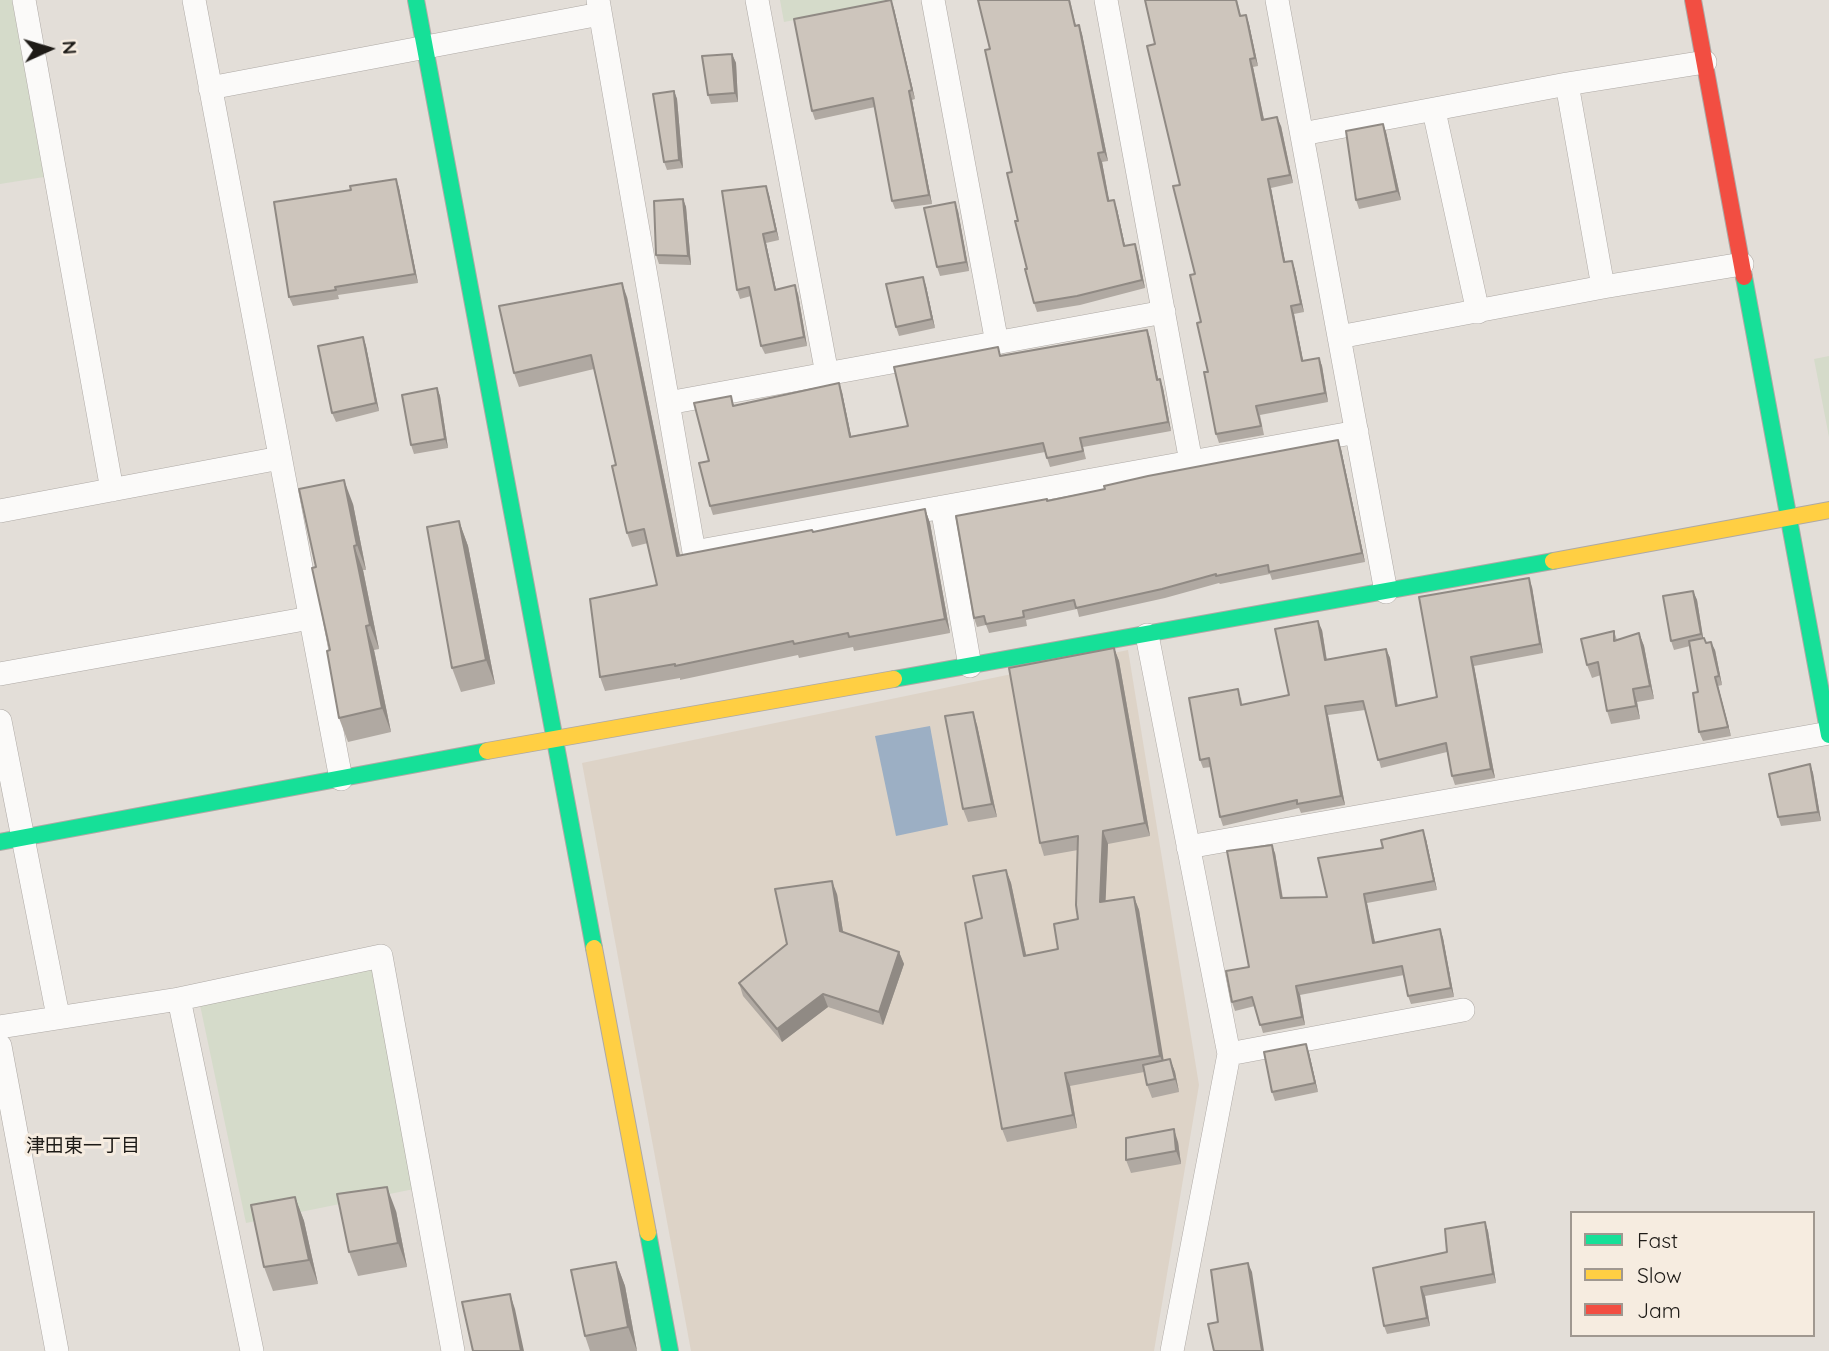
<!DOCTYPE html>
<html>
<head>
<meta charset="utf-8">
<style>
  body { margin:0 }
  #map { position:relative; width:1829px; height:1351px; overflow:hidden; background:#e3ded8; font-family:Quicksand,sans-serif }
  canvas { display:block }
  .legend { position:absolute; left:1570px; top:1211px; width:245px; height:126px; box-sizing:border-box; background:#f6ece0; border:2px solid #a09890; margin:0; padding:9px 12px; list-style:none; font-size:21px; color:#1e1b17 }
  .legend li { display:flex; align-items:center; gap:14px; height:35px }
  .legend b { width:35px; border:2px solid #a09890 }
  .north { position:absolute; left:14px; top:14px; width:70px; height:70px; -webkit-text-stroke:5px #f6ece0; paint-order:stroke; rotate:86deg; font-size:19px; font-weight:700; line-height:28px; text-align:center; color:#1e1b17 }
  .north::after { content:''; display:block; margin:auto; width:24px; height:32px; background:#1e1b17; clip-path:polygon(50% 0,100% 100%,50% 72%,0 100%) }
</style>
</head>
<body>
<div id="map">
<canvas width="1829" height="1351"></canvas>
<ul class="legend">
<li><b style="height:9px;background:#16e098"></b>Fast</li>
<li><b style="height:9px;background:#ffcf43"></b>Slow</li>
<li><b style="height:9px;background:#f24e42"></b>Jam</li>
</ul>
<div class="north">N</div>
</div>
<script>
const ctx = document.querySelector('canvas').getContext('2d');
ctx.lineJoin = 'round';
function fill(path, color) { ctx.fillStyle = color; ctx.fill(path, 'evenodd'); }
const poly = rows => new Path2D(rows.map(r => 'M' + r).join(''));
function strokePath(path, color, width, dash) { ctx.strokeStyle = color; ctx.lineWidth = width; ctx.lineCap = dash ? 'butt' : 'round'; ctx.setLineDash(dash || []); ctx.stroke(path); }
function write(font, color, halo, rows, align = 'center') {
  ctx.font = font + ' Quicksand,"Noto Sans JP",sans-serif'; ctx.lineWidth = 6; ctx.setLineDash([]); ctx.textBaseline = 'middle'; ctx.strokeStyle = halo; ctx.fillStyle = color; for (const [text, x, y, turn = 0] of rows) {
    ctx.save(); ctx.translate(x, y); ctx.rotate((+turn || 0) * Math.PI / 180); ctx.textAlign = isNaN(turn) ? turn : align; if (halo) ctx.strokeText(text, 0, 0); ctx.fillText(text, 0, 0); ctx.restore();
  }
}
const built = poly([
  [1128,650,1199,1085,1154,1351,691,1351,582,763]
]);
const green = poly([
  [0,0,12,0,44,177,0,184],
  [780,0,896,0,784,22],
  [1829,356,1829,437,1814,359],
  [373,968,414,1189,246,1223,200,1005]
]);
const water = poly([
  [930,726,948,825,896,836,875,736]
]);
const street = poly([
  [24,0,112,490],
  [194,0,341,779],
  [598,0,694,552,1357,432],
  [757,0,827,374],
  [933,0,997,343],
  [1106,0,1191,462],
  [1277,0,1386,592],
  [1567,84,1603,287],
  [210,88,600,14],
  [1434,111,1478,312],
  [1302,134,1567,84,1705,62],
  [1339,337,1603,287,1742,264],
  [668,403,1164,312],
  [942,507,970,666],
  [0,511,280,458],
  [1147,635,1229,1054,1172,1351],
  [0,674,310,618],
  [0,721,58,1016],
  [1188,847,1829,733],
  [179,999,252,1351],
  [0,1027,179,999,381,956,453,1351],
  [0,1046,57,1351],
  [1229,1054,1463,1010]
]);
const fast = poly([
  [416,0,594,948],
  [1744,277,1829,735],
  [894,679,1553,561],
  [0,842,487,751],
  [648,1233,670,1351]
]);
const slow = poly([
  [1553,561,1829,510],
  [487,751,894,679],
  [594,948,648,1233]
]);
const jam = poly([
  [1693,0,1744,277]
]);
const wall = poly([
  [891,0,894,9,915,99,912,100,932,204,895,209,892,201,875,107,815,120,812,111],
  [978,0,1070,0,1076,26,1079,25,1082,34,1108,161,1102,162,1109,201,1117,209,1125,246,1135,244,1138,253,1145,288,1080,305,1037,312,1034,303,1018,221,1012,172,990,49],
  [1237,0,1241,16,1246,15,1249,24,1258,66,1253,67,1264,120,1281,126,1293,183,1271,188,1285,262,1292,261,1295,270,1304,312,1294,314,1303,361,1319,358,1322,366,1328,402,1260,415,1264,435,1219,443,1216,434,1195,274,1155,44],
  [732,54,736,63,738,102,711,104,708,95],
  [674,91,677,99,683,168,667,170,664,162],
  [1383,124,1386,132,1401,200,1359,209,1356,200],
  [396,179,399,188,418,283,338,295,339,299,293,306,289,297,351,190],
  [766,186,769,195,779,240,766,243,776,289,798,294,807,346,765,354,761,346,751,296,740,299,737,290],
  [683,199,686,207,691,265,659,264,656,255],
  [958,211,969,271,940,276,937,267],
  [923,277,926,286,935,328,899,336,896,327],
  [627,297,680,556,813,532,925,509,930,523,950,633,854,651,853,647,799,658,798,655,680,680,680,678,605,691,600,677,657,585,648,543,632,547,627,533,616,465,594,369,519,387,514,373],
  [1147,330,1150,338,1158,380,1160,379,1163,388,1171,431,1083,447,1086,459,1050,467,1045,452,713,515,710,506,709,461,734,405,842,392,851,436,908,426,1002,356],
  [363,337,366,346,379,411,336,422,332,413],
  [437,388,440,396,448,448,414,454,411,445],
  [1341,449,1365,562,1272,580,1270,574,1220,584,1219,583,1165,598,1079,617,1077,609,1026,620,1027,626,989,633,986,625,977,627,974,618,1048,501],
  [353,504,366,570,363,570,379,649,374,650,391,732,348,742,339,718,330,650,316,567],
  [459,521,468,546,495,684,461,692,452,668],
  [1532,587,1543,653,1474,666,1495,778,1455,785,1452,776,1447,752,1381,768,1365,710,1328,715,1345,805,1301,813,1299,808,1223,826,1220,817,1211,767,1203,768,1200,760,1241,697,1242,705,1289,695,1322,630,1327,660,1386,649,1390,658,1398,706,1437,697,1419,597],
  [1693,591,1697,600,1703,638,1706,643,1715,650,1722,685,1718,686,1731,736,1703,741,1699,732,1698,692,1690,646,1674,650,1671,641],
  [1614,631,1617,640,1639,633,1644,646,1654,699,1637,702,1640,719,1611,724,1607,711,1601,675,1592,678,1587,665],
  [1114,648,1119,661,1150,836,1108,844,1105,901,1134,897,1139,910,1163,1061,1170,1059,1175,1072,1179,1092,1152,1098,1147,1085,1144,1072,1070,1086,1077,1128,1007,1142,1002,1129,982,918,1006,870,1011,883,1026,955,1058,949,1078,919,1078,850,1044,856,1040,843],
  [977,725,997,817,968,822,963,809],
  [1810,764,1813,773,1821,821,1781,826,1778,817],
  [1426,839,1437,890,1367,903,1375,943,1440,929,1443,938,1454,997,1411,1004,1408,996,1404,975,1300,995,1305,1025,1263,1033,1255,1006,1235,1011,1232,1002,1249,967,1275,853,1283,898,1327,897,1383,848],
  [837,894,843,932,899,952,904,964,883,1025,828,1007,782,1042,743,996,739,983,787,944],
  [1306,1044,1309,1053,1318,1092,1275,1101,1272,1092],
  [1178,1142,1181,1164,1131,1173,1126,1160],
  [295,1197,304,1221,318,1284,273,1291,264,1267],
  [396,1211,407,1267,358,1276,349,1252],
  [1485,1222,1488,1231,1496,1283,1425,1296,1430,1326,1387,1334,1384,1326,1447,1252],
  [616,1262,625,1286,637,1351,590,1351,585,1336]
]);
const shadedWall = poly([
  [891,0,894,9,915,99,912,90],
  [1246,15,1249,24,1258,66,1255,58],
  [1079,25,1082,34,1108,161,1104,152],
  [732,54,736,63,738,102,735,93],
  [1250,59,1253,67,1266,129,1262,120],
  [674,91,677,99,683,168,679,160],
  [909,91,912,100,932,204,929,195],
  [1277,117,1281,126,1293,183,1290,175],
  [1383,124,1386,132,1401,200,1397,191],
  [1098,153,1102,162,1111,210,1108,201],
  [396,179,399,188,418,283,415,274],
  [1268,179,1271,188,1287,271,1284,262],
  [766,186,769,195,779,240,776,231],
  [683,199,686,207,691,265,688,256],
  [1114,200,1117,209,1127,255,1124,246],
  [955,202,958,211,969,271,966,262],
  [763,234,766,243,778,299,775,290],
  [1135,244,1138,253,1145,288,1142,280],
  [1292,261,1295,270,1304,312,1301,304],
  [923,277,926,286,935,328,932,319],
  [622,283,627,297,683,570,677,556],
  [795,285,798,294,807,346,804,337],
  [1291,306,1294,314,1305,370,1302,361],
  [1147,330,1150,338,1160,389,1157,380],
  [363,337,366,346,379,411,376,403],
  [1319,358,1322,366,1328,402,1325,393],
  [1160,379,1163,388,1171,431,1168,422],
  [839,383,842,392,853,445,850,437],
  [437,388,440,396,448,448,445,439],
  [1338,440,1341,449,1365,562,1362,553],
  [344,480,353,504,366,570,357,545],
  [925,509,930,523,950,633,945,619],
  [459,521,468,546,495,684,486,660],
  [354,546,363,570,379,649,370,625],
  [1529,578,1532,587,1543,653,1540,644],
  [1693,591,1697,600,1704,643,1701,634],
  [1318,621,1322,630,1328,669,1325,660],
  [366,626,374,650,391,732,382,708],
  [1639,633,1644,646,1654,699,1650,686],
  [1711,642,1715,650,1722,685,1719,676],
  [1114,648,1119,661,1150,836,1145,823],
  [1386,649,1390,658,1399,715,1396,706],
  [1471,657,1474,666,1495,778,1491,769],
  [1715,677,1718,686,1731,736,1728,727],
  [1633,689,1637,702,1640,719,1636,706],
  [1325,706,1328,715,1345,805,1341,796],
  [973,712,977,725,997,817,992,804],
  [1810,764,1813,773,1821,821,1818,812],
  [1423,830,1426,839,1437,890,1434,881],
  [1103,831,1108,844,1105,915,1100,902],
  [1272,845,1275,853,1284,907,1281,898],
  [1006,870,1011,883,1029,969,1024,956],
  [832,881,837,894,845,944,840,931],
  [1364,894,1367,903,1377,952,1373,943],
  [1134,897,1139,910,1165,1068,1160,1056],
  [1440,929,1443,938,1454,997,1451,988],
  [899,952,904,964,883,1025,879,1012],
  [1296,986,1300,995,1305,1025,1302,1017],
  [823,994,828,1007,782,1042,777,1029],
  [1306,1044,1309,1053,1318,1092,1315,1083],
  [1170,1059,1175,1072,1179,1092,1175,1079],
  [1065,1073,1070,1086,1077,1128,1073,1115],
  [1174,1129,1178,1142,1181,1164,1176,1151],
  [387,1187,396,1211,407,1267,398,1243],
  [295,1197,304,1221,318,1284,309,1260],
  [1485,1222,1488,1231,1496,1283,1493,1274],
  [616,1262,625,1286,637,1351,628,1327],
  [1248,1263,1252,1272,1264,1351,1262,1351],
  [1421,1287,1425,1296,1430,1326,1427,1318],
  [510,1294,515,1309,524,1351,521,1351]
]);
const building = poly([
  [891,0,912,90,909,91,929,195,892,201,873,98,812,111,794,19,891,0],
  [978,0,1069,0,1075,26,1079,25,1104,152,1098,153,1108,201,1114,200,1124,246,1135,244,1142,280,1077,296,1034,303,1025,269,1027,269,1015,221,1018,221,1007,173,1012,172,985,50,990,49,978,0],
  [1145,0,1236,0,1240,16,1246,15,1255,58,1250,59,1262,120,1277,117,1290,175,1268,179,1284,262,1292,261,1301,304,1291,306,1302,361,1319,358,1325,393,1256,406,1261,426,1216,434,1204,372,1208,372,1197,323,1201,322,1190,275,1195,274,1173,186,1180,185,1147,46,1155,44,1145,0],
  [732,54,735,93,708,95,702,56,732,54],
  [674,91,679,160,664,162,653,94,674,91],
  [1383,124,1397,191,1356,200,1346,131,1383,124],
  [396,179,415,274,335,287,336,290,289,297,274,202,351,190,350,186,396,179],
  [766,186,776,231,763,234,775,290,795,285,804,337,761,346,749,287,737,290,722,191,766,186],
  [683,199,688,256,656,255,654,201,683,199],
  [955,202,966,262,937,267,924,208,955,202],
  [923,277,932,319,896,327,886,284,923,277],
  [622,283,677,556,812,530,813,532,925,509,945,619,849,637,848,633,794,644,793,641,675,666,675,664,600,677,590,599,657,585,644,529,627,533,612,466,616,465,591,355,514,373,499,306,622,283],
  [1147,330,1157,380,1160,379,1168,422,1080,438,1083,451,1047,458,1043,443,710,506,699,463,709,461,694,403,731,396,733,406,839,383,850,437,908,426,894,367,998,347,1000,356,1147,330],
  [363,337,376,403,332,413,318,346,363,337],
  [437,388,445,439,411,445,402,395,437,388],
  [1338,440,1362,553,1269,572,1268,565,1216,576,1216,574,1162,589,1076,608,1074,600,1023,611,1024,617,986,624,984,616,974,618,956,516,1047,499,1047,501,1105,489,1104,486,1148,476,1338,440],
  [344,480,357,545,354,546,370,625,366,626,382,708,339,718,327,651,330,650,312,568,316,567,299,489,344,480],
  [459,521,486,660,452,668,427,527,459,521],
  [1529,578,1540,644,1471,657,1491,769,1452,776,1446,743,1378,760,1363,701,1325,706,1341,796,1297,804,1297,800,1220,817,1209,758,1200,760,1189,698,1238,689,1241,705,1289,695,1275,629,1318,621,1325,660,1386,649,1396,706,1437,697,1419,597,1529,578],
  [1693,591,1701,634,1671,641,1663,596,1693,591],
  [1614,631,1614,641,1639,633,1650,686,1633,689,1636,706,1607,711,1598,662,1587,665,1581,639,1614,631],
  [1704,638,1706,643,1711,642,1719,676,1715,677,1728,727,1699,732,1693,693,1698,692,1689,641,1704,638],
  [1114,648,1145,823,1103,831,1100,902,1134,897,1160,1056,1065,1073,1073,1115,1002,1129,965,923,982,918,973,876,1006,870,1024,956,1058,949,1054,924,1078,919,1076,905,1078,836,1040,843,1009,668,1114,648],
  [973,712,992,804,963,809,945,716,973,712],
  [1810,764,1818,812,1778,817,1769,774,1810,764],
  [1423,830,1434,881,1364,894,1373,943,1440,929,1451,988,1408,996,1402,966,1296,986,1302,1017,1260,1025,1252,997,1232,1002,1226,971,1249,967,1227,851,1272,845,1281,898,1327,897,1318,858,1383,848,1381,840,1423,830],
  [832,881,840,931,899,952,879,1012,823,994,777,1029,739,983,787,944,775,889,832,881],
  [1306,1044,1315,1083,1272,1092,1264,1052,1306,1044],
  [1170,1059,1175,1079,1147,1085,1143,1065,1170,1059],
  [1174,1129,1176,1151,1126,1160,1126,1138,1174,1129],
  [387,1187,398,1243,349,1252,337,1194,387,1187],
  [295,1197,309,1260,264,1267,251,1205,295,1197],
  [1485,1222,1493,1274,1421,1287,1427,1318,1384,1326,1373,1268,1447,1252,1445,1229,1485,1222],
  [616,1262,628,1327,585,1336,571,1270,616,1262],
  [1248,1263,1262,1351,1214,1351,1208,1324,1218,1322,1211,1270,1248,1263],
  [510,1294,521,1351,473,1351,462,1302,510,1294]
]);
const neighbourhoodNames = [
  ["津田東一丁目",83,1146]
];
fill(built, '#ddd3c7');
fill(green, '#d5dbca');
fill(water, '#9cafc4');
strokePath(street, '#aea9a5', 24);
strokePath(fast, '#aea9a5', 18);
strokePath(slow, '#aea9a5', 18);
strokePath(jam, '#aea9a5', 18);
strokePath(street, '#fbfaf9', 23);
strokePath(fast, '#16e098', 16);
strokePath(slow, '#ffcf43', 16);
strokePath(jam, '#f24e42', 16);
fill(wall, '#b0a9a2');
fill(shadedWall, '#908a84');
fill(building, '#cdc5bc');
strokePath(building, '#908a84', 2);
write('19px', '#1e1b17', '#f6ece0', neighbourhoodNames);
</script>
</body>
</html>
